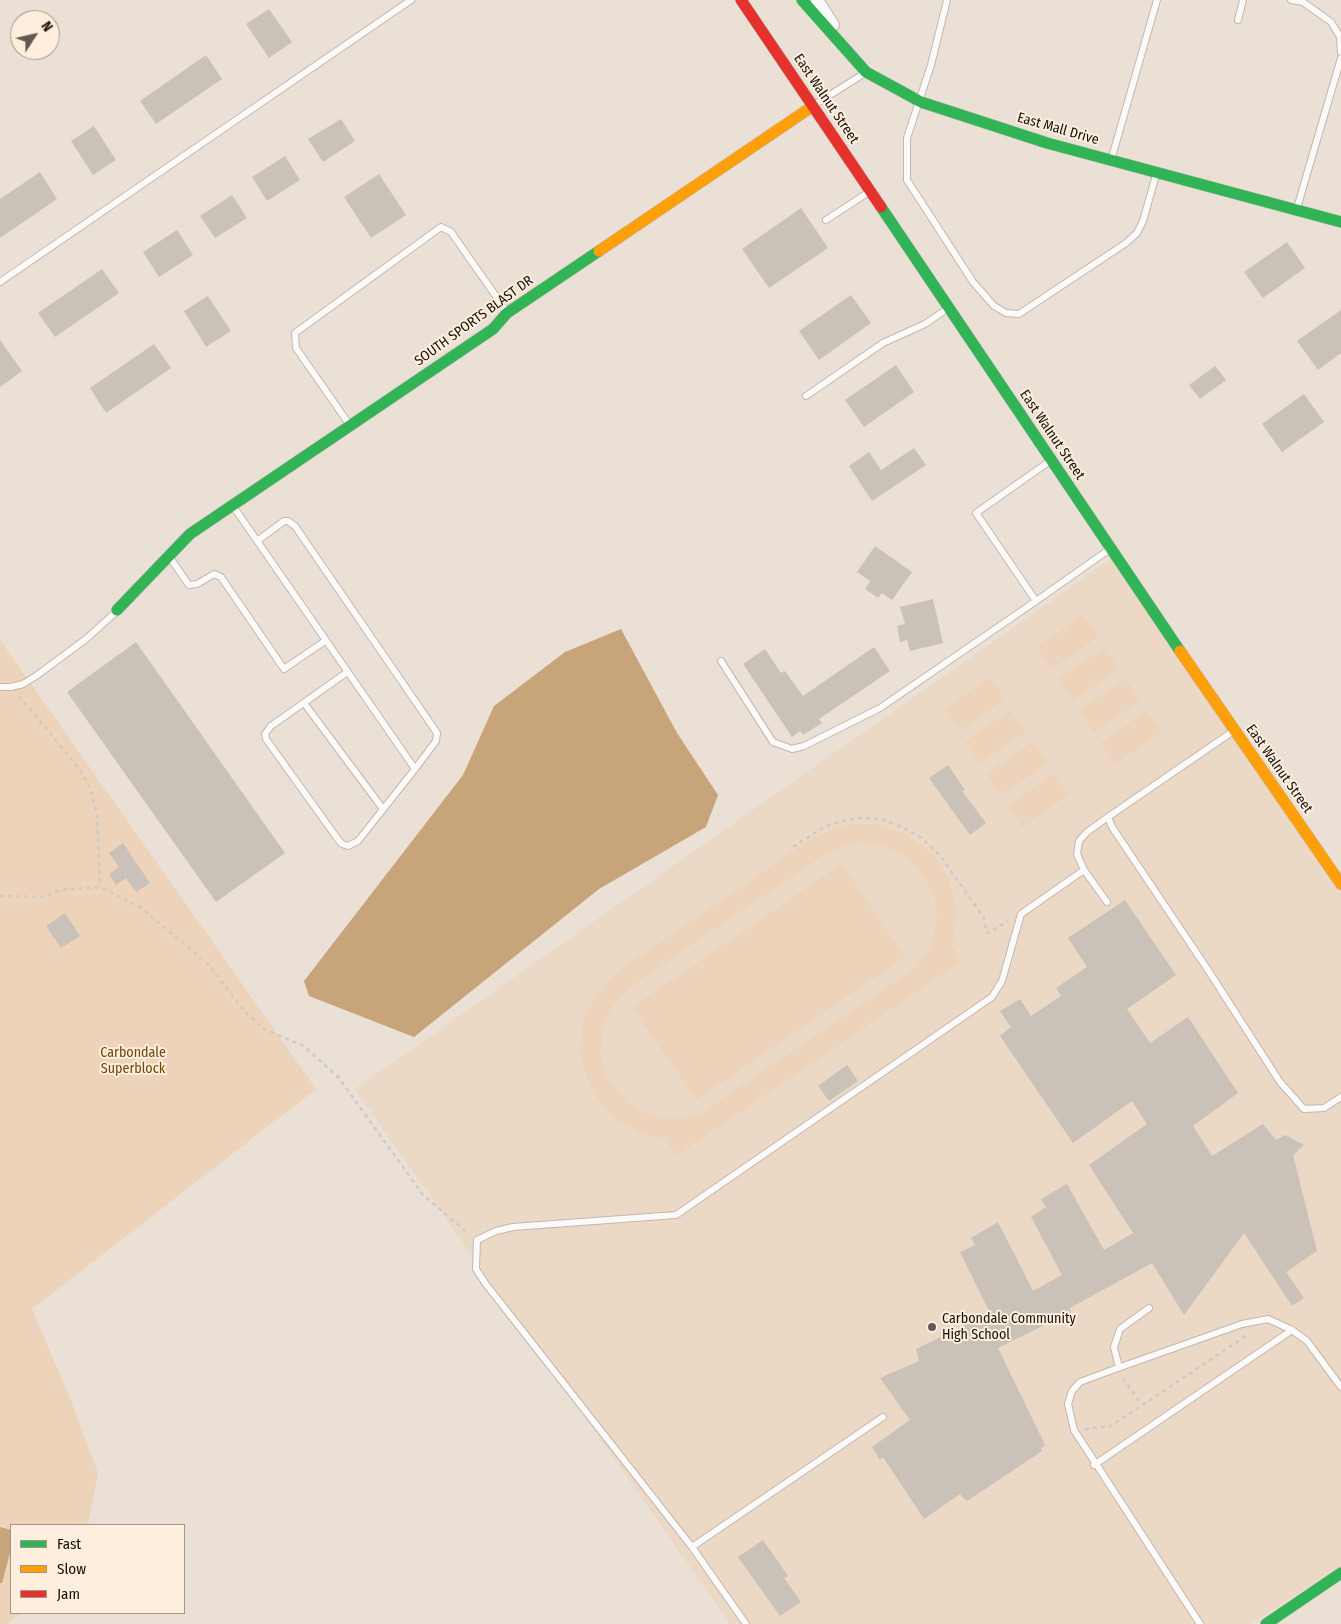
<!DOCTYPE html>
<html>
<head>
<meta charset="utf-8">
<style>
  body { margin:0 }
  #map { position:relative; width:1341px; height:1624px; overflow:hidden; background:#eae0d5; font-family:"Fira Sans Condensed",sans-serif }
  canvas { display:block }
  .legend { position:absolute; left:10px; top:1524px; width:175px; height:90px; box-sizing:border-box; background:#fdeede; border:1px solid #a19689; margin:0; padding:6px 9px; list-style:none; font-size:15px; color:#17110a }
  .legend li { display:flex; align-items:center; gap:10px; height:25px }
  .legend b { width:25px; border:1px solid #a19689 }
  .north { position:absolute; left:10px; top:10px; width:50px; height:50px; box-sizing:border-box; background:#fdeede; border:1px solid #a19689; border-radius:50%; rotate:55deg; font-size:14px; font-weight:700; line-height:20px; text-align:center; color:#17110a }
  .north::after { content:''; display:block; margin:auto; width:18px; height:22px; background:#615951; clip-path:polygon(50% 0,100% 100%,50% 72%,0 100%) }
</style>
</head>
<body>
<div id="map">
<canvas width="1341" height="1624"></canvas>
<ul class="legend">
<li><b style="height:6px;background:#30b455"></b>Fast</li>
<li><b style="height:6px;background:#ff9f0a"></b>Slow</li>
<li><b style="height:6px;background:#e5322d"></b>Jam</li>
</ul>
<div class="north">N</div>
</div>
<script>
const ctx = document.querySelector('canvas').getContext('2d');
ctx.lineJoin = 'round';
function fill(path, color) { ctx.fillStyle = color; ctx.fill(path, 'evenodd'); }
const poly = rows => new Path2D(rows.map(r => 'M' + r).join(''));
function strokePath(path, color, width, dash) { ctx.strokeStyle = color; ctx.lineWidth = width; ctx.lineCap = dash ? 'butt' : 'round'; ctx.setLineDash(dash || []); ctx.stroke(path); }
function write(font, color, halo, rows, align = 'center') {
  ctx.font = font + ' "Fira Sans Condensed",sans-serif'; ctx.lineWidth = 4; ctx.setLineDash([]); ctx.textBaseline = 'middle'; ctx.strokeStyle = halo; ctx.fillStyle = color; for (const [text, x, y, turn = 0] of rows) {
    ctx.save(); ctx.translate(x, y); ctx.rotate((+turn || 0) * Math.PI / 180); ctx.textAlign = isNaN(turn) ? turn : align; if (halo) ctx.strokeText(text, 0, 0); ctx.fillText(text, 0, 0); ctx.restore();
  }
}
const built = poly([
  [1115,556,1341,886,1341,1565,1251,1624,730,1624,355,1089]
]);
const green = poly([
  [1083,615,1098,637,1052,668,1037,647],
  [0,640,316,1089,32,1309,70,1398,98,1473,88,1525,11,1525,11,1613,20,1613,8,1624,0,1624],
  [1104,648,1119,669,1073,701,1058,679],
  [990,678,1005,699,959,731,944,709],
  [1126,679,1140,700,1094,732,1080,710],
  [1011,710,1026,732,980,763,965,742],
  [1147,711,1161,732,1115,764,1101,742],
  [1033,742,1048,763,1001,795,987,773],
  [1054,774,1068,795,1022,827,1008,805],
  [858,824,875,824,905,834,931,853,941,865,949,880,957,911,952,946,962,961,676,1156,666,1139,645,1135,617,1120,595,1096,583,1066,580,1050,584,1019,599,990,623,968,813,838,843,826],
  [859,843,884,846,907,857,924,875,930,887,935,899,937,924,930,948,915,968,702,1113,691,1117,669,1119,646,1114,627,1103,606,1076,600,1054,602,1031,605,1020,617,1000,633,985,825,854,846,845],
  [842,864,905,957,696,1100,633,1007]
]);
const water = poly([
  [621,629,677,733,718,795,706,827,599,889,414,1037,309,996,304,981,463,775,494,706,565,652],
  [0,1527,11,1530,11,1549,2,1583,0,1583]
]);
const building = poly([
  [269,9,292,42,269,58,246,24],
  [206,55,222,79,156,124,140,101],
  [341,119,355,141,323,162,308,139],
  [94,126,116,160,93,175,71,141],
  [285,156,300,180,267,201,252,177],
  [40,172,57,199,0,238,0,199],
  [379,174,406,215,371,238,344,197],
  [232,195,247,218,215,238,200,216],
  [801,208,828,248,769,288,742,249],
  [177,230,193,255,159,277,143,252],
  [1287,242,1305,268,1263,298,1244,272],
  [102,269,119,293,55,337,38,313],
  [851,295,871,323,819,360,799,331],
  [208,296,231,331,206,347,184,311],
  [1341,310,1341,353,1318,370,1297,341],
  [0,340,22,371,0,387],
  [154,344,171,368,106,413,90,388],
  [896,365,914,392,864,427,845,400],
  [1215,366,1226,380,1200,399,1189,385],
  [1304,394,1324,422,1282,452,1262,424],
  [914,448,926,465,872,501,849,466,869,452,881,470],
  [875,546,912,572,892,600,882,593,878,598,865,589,870,581,857,572],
  [933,599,943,643,910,651,907,640,900,642,897,626,905,624,900,607],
  [136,642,285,853,216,902,67,692],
  [874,647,890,671,819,719,822,723,803,735,800,731,792,737,743,664,765,649,781,673,785,671,803,696],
  [948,765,965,790,962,791,986,823,970,835,929,778],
  [123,843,150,883,136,892,126,878,116,885,109,874,119,867,109,853],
  [1125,900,1176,975,1127,1009,1150,1043,1188,1017,1238,1093,1193,1126,1212,1156,1263,1124,1276,1140,1285,1135,1304,1145,1293,1155,1317,1251,1286,1272,1304,1298,1292,1306,1244,1233,1184,1315,1152,1263,1070,1308,1071,1312,998,1348,1045,1445,1041,1448,1042,1451,967,1501,960,1494,924,1519,883,1457,880,1460,872,1447,910,1420,880,1378,919,1361,916,1349,990,1313,960,1252,975,1245,971,1238,998,1222,1033,1291,1062,1275,1031,1217,1046,1207,1041,1199,1067,1184,1104,1250,1133,1233,1089,1165,1147,1124,1132,1101,1073,1143,1000,1036,1011,1027,1000,1011,1020,999,1031,1016,1061,996,1056,988,1087,967,1068,938],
  [65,913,80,936,61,948,46,926],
  [847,1065,858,1081,829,1101,818,1086],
  [763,1540,788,1576,784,1578,801,1602,780,1616,738,1557]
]);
const path = poly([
  [19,696,81,771,91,790,97,816,100,887],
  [793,847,824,827,842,821,860,818,880,819,902,827,922,838,941,857,984,918,987,933,1008,921],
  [0,896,42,897,61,890,100,887,140,907,208,964,246,1013,264,1029,304,1046,339,1078,423,1195,469,1234],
  [1123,1378,1142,1405],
  [1085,1429,1111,1426,1249,1334]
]);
const lane = poly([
  [947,0,931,65,907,138,907,180,973,282,994,306,1006,313,1019,314,1126,243,1137,233,1143,221,1156,175],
  [1291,0,1303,2,1331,22,1340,37,1341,52],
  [1238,20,1243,0],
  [814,105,865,73],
  [1112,157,1157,0],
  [1297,208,1341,58],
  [826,220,869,192],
  [0,282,411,0],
  [806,396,883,343,925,324,947,309],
  [349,424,296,348,295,333,441,227,451,232,507,312],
  [1050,461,976,513,1036,601,1110,549],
  [233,506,415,769,358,841,348,846,342,844,337,838,266,739,265,734,271,726,346,673],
  [257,541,284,521,288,521,295,526,437,733,436,741,415,769],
  [170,558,189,585,197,584,214,574,221,577,284,669,325,641],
  [721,661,773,742,792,749,804,746,880,708,1036,601],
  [0,687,11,687,23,684,36,676,86,639,116,612],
  [304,703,383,809],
  [1232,732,1108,817,1112,827,1208,970,1280,1082,1304,1109,1324,1108,1341,1097],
  [1107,902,1084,870,1077,854,1079,841,1087,832,1108,817],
  [1119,1368,1114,1347,1120,1329,1149,1308],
  [1094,1465,1292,1330],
  [692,1547,485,1283,476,1269,477,1240,496,1231,513,1227,676,1215,992,997,1002,981,1021,914,1084,870],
  [746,1624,692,1547,883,1417],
  [1200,1624,1074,1430,1068,1404,1072,1391,1080,1382,1115,1369,1242,1324,1268,1319,1292,1330,1307,1341,1341,1387]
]);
const street = poly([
  [817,0,833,25]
]);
const fast = poly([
  [802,0,866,72,921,102,1047,143,1341,222],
  [881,207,1180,651],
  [117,610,190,534,493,329,507,313,599,251],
  [1266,1624,1341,1573]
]);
const slow = poly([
  [599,251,813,106],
  [1180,651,1341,884]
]);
const jam = poly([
  [741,0,881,207]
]);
const markers = [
  [932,1327,5,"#615951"]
];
const streetNames = [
  ["East Walnut Street",826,99,56],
  ["East Mall Drive",1058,129,16],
  ["SOUTH SPORTS BLAST DR",474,321,-36],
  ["East Walnut Street",1052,435,56],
  ["East Walnut Street",1279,769,55]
];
const parkNames = [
  ["Carbondale",133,1053],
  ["Superblock",133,1069]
];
const poiNames = [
  ["Carbondale Community",942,1319],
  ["High School",942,1335]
];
fill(built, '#ebd8c5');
fill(green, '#ecd3b9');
fill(water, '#c8a47b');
fill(building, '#cac2b9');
strokePath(lane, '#c0b8af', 8);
strokePath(street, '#c0b8af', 14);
strokePath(fast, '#c0b8af', 12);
strokePath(slow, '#c0b8af', 12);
strokePath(jam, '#c0b8af', 12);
strokePath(path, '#cecbc7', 2.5, [4, 4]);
strokePath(lane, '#fcfaf9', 6);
strokePath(street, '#fcfaf9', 12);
strokePath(fast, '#30b455', 11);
strokePath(slow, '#ff9f0a', 11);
strokePath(jam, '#e5322d', 11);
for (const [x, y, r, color] of markers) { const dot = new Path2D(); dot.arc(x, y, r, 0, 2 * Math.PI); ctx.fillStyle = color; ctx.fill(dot); strokePath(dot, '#fdeede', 2); }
write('14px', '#17110a', '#fdeede', streetNames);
write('14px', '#744600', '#fdeede', parkNames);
write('14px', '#17110a', '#fdeede', poiNames, 'left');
</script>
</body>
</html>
